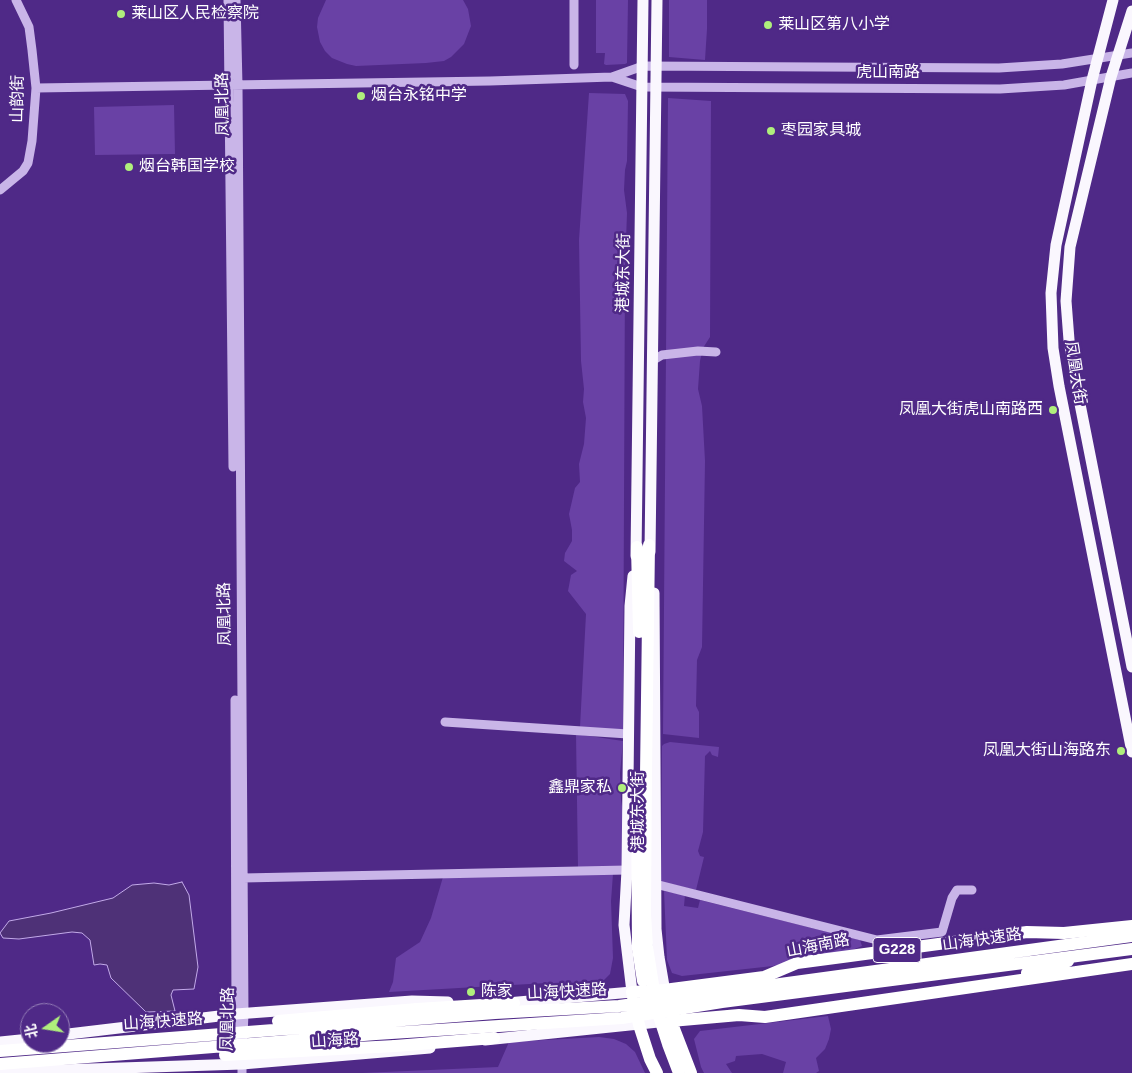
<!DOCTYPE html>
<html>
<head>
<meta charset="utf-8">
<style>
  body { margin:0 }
  #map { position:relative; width:1132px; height:1073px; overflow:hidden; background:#4f2987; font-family:Arial,"Noto Sans SC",sans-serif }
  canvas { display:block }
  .north { position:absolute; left:20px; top:1003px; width:50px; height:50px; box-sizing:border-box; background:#4f2987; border:1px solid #957fb7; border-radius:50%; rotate:257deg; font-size:14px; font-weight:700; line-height:20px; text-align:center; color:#fff }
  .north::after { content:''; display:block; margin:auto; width:18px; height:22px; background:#afef7c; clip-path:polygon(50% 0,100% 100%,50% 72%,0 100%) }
</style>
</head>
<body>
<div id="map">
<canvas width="1132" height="1073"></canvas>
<div class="north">北</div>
</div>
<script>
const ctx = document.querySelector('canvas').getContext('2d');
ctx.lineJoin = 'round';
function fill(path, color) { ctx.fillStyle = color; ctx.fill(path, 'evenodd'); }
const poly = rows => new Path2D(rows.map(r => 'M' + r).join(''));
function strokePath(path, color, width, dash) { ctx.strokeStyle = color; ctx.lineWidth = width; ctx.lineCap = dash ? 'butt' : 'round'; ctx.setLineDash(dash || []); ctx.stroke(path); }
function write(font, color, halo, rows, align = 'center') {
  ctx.font = font + ' Arial,"Noto Sans SC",sans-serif'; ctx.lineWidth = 5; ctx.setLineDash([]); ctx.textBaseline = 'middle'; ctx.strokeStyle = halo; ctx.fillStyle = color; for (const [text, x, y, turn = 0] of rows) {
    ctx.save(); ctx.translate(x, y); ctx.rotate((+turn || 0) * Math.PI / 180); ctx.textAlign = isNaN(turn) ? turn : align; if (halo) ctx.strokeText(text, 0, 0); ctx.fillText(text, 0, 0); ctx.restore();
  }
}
const green = poly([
  [326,0,463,0,468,9,471,26,464,44,451,57,444,61,426,63,356,66,347,64,332,58,325,51,320,42,317,27,318,18],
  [596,0,628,0,627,63,625,64,606,65,604,64,605,53,596,53],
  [669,0,707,0,707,29,705,60,669,57],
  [589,93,625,94,628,101,627,161,625,170,624,190,627,213,625,269,623,731,580,727,586,614,568,591,571,575,577,571,564,561,565,553,572,541,572,530,569,514,575,488,580,482,579,464,584,444,586,418,583,402,584,389,581,361,579,240],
  [668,98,711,101,710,337,703,348,700,361,698,389,702,406,705,461,702,647,697,660,696,706,699,712,699,738,663,734],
  [174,105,175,154,95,155,94,107],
  [576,734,623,741,620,773,621,800,623,812,622,867,578,868],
  [670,742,719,747,718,757,712,755,710,751,705,756,703,832,698,851,700,856,704,857,696,890,662,882,661,880,662,746,664,744],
  [613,874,611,901,613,958,610,974,602,982,590,985,547,983,389,992,393,982,396,958,420,942,431,918,443,877],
  [664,891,685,895,684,906,698,908,700,900,860,940,862,946,852,950,773,966,682,976,672,973,667,960],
  [828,1016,831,1029,829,1039,825,1049,816,1058,819,1071,816,1073,783,1073,786,1062,762,1054,736,1056,735,1061,726,1064,732,1073,704,1073,701,1067,694,1039,700,1031],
  [599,1037,614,1039,626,1044,635,1052,645,1073,362,1073,498,1067,509,1042]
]);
const water = poly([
  [182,882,189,895,198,967,194,989,173,990,171,995,175,1011,146,1012,111,978,107,965,100,964,94,965,90,940,82,933,72,932,19,939,3,938,0,933,9,921,51,913,113,898,132,885,154,883,169,885,182,882]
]);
const minor = poly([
  [228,0,233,467],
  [236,0,238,85,244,1013,243,1037],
  [574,0,574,65],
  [612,77,643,66,999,68,1062,64,1132,53],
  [36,88,490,81,612,77,642,87,1000,89,1064,85,1132,73],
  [0,190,23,171,28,163,32,141,36,88,32,50,29,27,16,0],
  [652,361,662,355,698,351,716,352],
  [235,700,236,1014,239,1037],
  [445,722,628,734],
  [243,878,627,870],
  [655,884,877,940,942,932,952,898,957,890,972,890],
  [242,1073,242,1058]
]);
const major = poly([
  [1113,0,1092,80,1056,245,1051,293,1053,348,1059,386,1132,752],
  [1132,11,1111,77,1070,247,1066,301,1069,340,1079,399,1132,667],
  [650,552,657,0],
  [636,556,643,0],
  [654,593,656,929,659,957,666,998],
  [507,1003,632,992,624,925,627,870,630,606,633,576],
  [60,1035,236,1014,412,1001,448,1002],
  [485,1040,668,1021],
  [0,1042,30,1039],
  [0,1072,242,1064,430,1048]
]);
const highway = poly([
  [637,547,639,632],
  [646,774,649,545],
  [1027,973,1068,961],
  [417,1009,514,1003],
  [395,1046,494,1038],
  [657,1073,650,1059,639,1025,632,992,664,990,764,977,797,963,850,956,1027,932,1064,933,1132,926],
  [691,1073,671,1021,739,1015,765,1017,1132,964]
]);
const highwayBridge = poly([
  [646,774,645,914,647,947,657,1010,668,1044,679,1073],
  [637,799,638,949,643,981],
  [278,1021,417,1009],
  [0,1051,495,1013,619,1006,1132,936],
  [225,1055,395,1046],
  [0,1064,376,1034,622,1018,722,1002,1132,949]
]);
const markers = [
  [121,14,5,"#afef7c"],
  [768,25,5,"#afef7c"],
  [361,96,5,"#afef7c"],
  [771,131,5,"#afef7c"],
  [129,167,5,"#afef7c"],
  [1053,410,5,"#afef7c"],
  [1121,751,5,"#afef7c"],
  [622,788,5,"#afef7c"],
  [471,992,5,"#afef7c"]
];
const shields = [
  [897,950,48]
];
const shieldNames = [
  ["G228",897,950]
];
const poiNames = [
  ["莱山区人民检察院",131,14],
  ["莱山区第八小学",778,25],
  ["烟台永铭中学",371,96],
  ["枣园家具城",781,131],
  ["烟台韩国学校",139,167],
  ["凤凰大街虎山南路西",1043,410,"right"],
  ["凤凰大街山海路东",1111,751,"right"],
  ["鑫鼎家私",612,788,"right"],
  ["陈家",481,992]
];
const streetNames = [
  ["虎山南路",888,73],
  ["山韵街",18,99,-89],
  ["凤凰北路",223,104,-91],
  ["港城东大街",624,273,-89],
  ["凤凰大街",1075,373,81],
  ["凤凰北路",225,614,-91],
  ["港城东大街",639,811,-90],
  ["山海快速路",982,940,-8],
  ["山海南路",818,946,-11],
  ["山海快速路",567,992,-3],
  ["凤凰北路",228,1019,-89],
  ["山海快速路",163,1022,-4],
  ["山海路",335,1041,-4]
];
fill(green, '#6941a5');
fill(water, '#4e3177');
strokePath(water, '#c2aae8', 1);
strokePath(minor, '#c9b5e8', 9);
strokePath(major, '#faf7fe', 11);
strokePath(highway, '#fff', 12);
strokePath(highwayBridge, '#fff', 12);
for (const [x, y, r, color] of markers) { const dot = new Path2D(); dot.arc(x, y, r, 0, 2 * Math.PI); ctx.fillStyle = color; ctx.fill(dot); strokePath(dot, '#4f2987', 2); }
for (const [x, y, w] of shields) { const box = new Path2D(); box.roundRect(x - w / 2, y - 12.5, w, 25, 4); ctx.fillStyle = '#4f2987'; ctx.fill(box); strokePath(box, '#fff', 1); }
write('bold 15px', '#fff', null, shieldNames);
write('16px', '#fff', '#4f2987', poiNames, 'left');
write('16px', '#fff', '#4f2987', streetNames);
</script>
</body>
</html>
